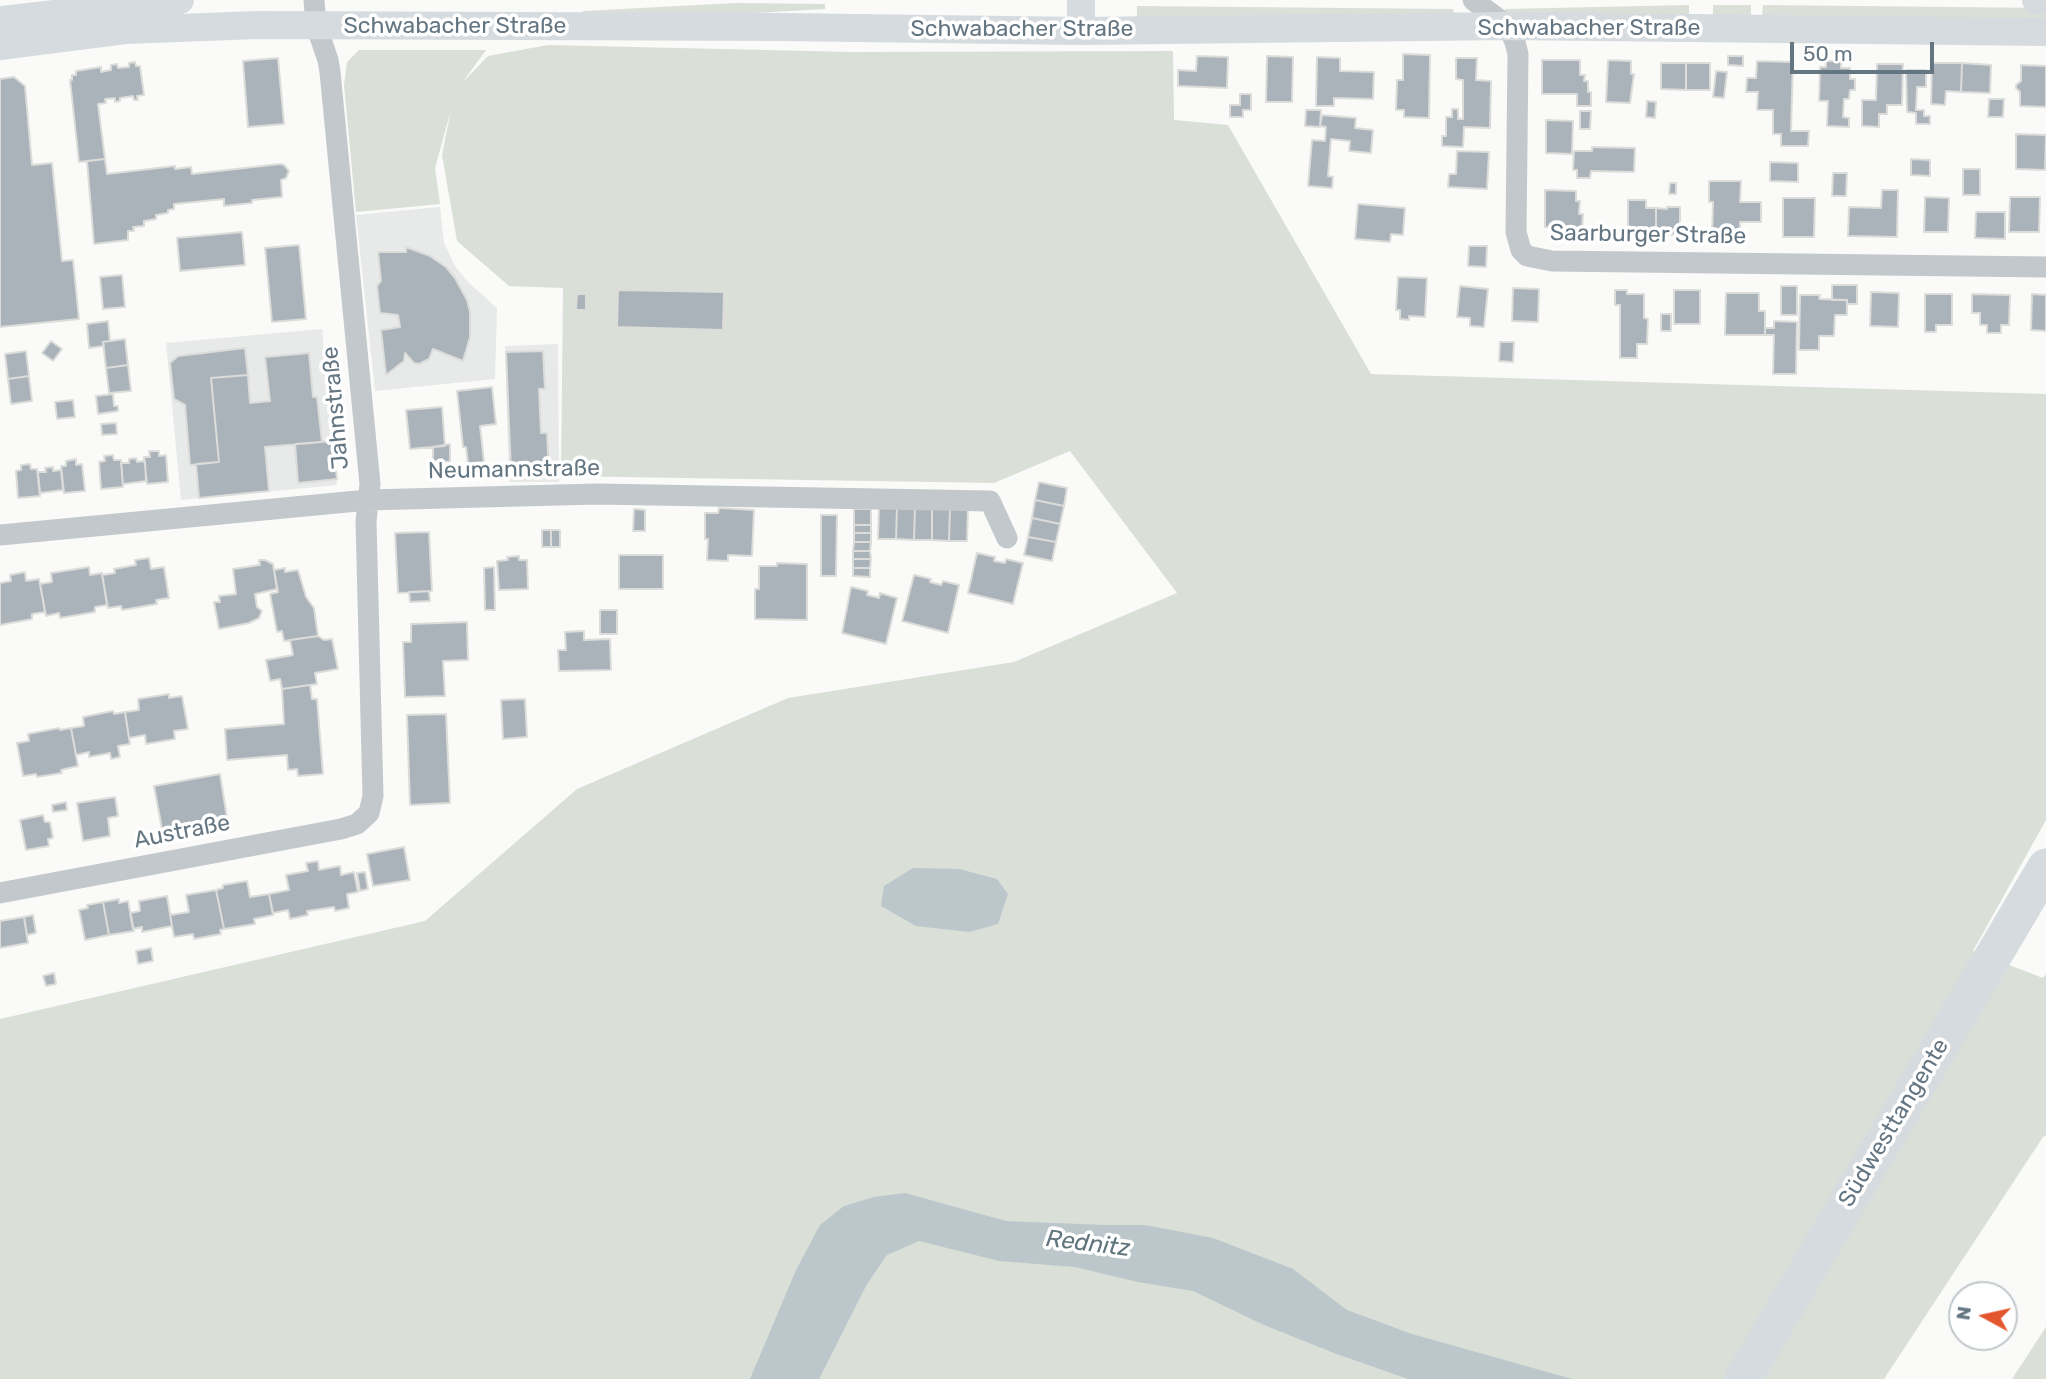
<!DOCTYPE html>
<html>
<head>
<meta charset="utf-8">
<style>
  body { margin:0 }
  #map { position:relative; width:2046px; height:1379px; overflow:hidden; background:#fafaf8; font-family:Rubik,sans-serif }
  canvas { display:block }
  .north { position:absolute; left:1948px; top:1281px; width:70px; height:70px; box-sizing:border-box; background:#fff; border:2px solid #c1c8cd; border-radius:50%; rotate:278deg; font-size:19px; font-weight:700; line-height:28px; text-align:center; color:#657683 }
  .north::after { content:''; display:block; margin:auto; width:24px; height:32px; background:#e4572e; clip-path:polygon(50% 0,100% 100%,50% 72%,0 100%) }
  .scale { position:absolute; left:1790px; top:42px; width:144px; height:32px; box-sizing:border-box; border:4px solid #657683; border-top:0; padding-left:9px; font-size:21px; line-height:24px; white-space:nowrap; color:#657683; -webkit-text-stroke:5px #fff; paint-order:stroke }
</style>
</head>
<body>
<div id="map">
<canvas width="2046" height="1379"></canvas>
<div class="north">N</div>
<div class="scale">50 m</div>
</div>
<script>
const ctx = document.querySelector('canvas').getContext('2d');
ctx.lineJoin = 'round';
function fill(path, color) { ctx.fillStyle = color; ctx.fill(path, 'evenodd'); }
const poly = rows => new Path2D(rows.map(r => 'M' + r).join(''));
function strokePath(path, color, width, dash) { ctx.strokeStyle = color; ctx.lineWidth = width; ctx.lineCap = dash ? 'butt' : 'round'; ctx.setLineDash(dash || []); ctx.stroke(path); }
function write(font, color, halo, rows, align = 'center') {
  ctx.font = font + ' Rubik,sans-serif'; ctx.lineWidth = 7; ctx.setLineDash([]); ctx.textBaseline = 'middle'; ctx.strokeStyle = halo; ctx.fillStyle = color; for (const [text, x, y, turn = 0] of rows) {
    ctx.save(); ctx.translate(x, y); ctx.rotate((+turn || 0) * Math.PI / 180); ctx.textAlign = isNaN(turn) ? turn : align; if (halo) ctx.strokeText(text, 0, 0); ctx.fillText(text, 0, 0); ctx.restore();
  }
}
const built = poly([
  [440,207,444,243,455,266,469,283,497,308,495,379,375,391,356,215],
  [322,329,337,485,181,500,166,343],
  [558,344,559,482,509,482,505,346]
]);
const green = poly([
  [736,3,825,4,825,9,721,15,583,15,583,11],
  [1689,5,1689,16,1505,16,1505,9],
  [1713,5,1751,5,1751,17,1713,17],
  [1763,5,2046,8,2046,20,1762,17],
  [1137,6,1453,9,1454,15,1137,17],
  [548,45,852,52,1173,51,1174,120,1228,125,1371,374,2046,394,2046,820,1973,951,2043,978,2046,974,2046,1379,0,1379,0,1019,425,921,577,789,788,698,1014,662,1177,593,1070,451,994,483,561,476,563,288,509,286,457,241,442,155,451,110,435,168,440,204,356,212,344,85,347,62,359,50,486,50,462,83,488,56],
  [1962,1295,2004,1295,2004,1337,1962,1337]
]);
const water = poly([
  [913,868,959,869,997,879,1008,894,998,924,969,932,916,926,881,906,884,886],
  [905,1193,1006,1221,1104,1225,1145,1225,1213,1238,1293,1269,1347,1310,1412,1334,1572,1379,1408,1379,1334,1353,1264,1325,1193,1291,1138,1282,1075,1267,999,1261,919,1241,887,1255,867,1284,819,1379,750,1379,796,1270,820,1225,844,1206,874,1197]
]);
const pier = poly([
  [2046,1135,2046,1327,2012,1379,1884,1379,2043,1137],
  [1962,1295,2004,1295,2004,1337,1962,1337]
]);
const building = poly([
  [1403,54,1430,55,1429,118,1404,117,1404,110,1396,110,1397,80,1403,80,1403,54],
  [1197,56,1228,57,1227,88,1178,86,1178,70,1196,71,1197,56],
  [1267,56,1293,57,1292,102,1266,102,1267,56],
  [1728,56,1743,56,1743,66,1728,65,1728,56],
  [1317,57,1340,58,1340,71,1374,72,1373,99,1334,98,1334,106,1316,106,1317,57],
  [278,58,284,124,248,127,243,61,278,58],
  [1456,58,1477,58,1476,80,1491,81,1490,128,1464,127,1463,147,1442,146,1442,136,1446,136,1446,117,1452,117,1452,109,1458,109,1458,119,1463,119,1463,80,1456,79,1456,58],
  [1542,60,1580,60,1580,75,1585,75,1584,81,1588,81,1588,92,1591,92,1591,106,1577,106,1577,94,1542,94,1542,60],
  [1608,60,1631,61,1631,74,1634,74,1630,103,1606,102,1608,60],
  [1757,61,1793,62,1791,131,1809,131,1808,146,1781,146,1781,134,1773,134,1773,110,1757,110,1758,92,1746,92,1747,78,1756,78,1757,61],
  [1826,61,1841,61,1841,68,1850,68,1850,79,1855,79,1855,90,1850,90,1849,99,1844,99,1843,117,1849,118,1849,127,1827,126,1828,101,1819,101,1820,67,1826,67,1826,61],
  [135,62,136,66,140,66,144,95,137,96,138,100,134,100,133,96,120,98,120,101,115,102,115,98,105,99,106,103,98,104,105,159,79,162,70,80,72,80,72,75,76,75,76,71,101,67,101,72,111,70,111,65,117,64,118,68,129,67,129,63,135,62],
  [1661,63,1686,63,1686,90,1661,89,1661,63],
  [1686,63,1710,63,1710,90,1686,90,1686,63],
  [1932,63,1962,63,1961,92,1946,91,1945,105,1931,104,1932,63],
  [1962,63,1991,65,1990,93,1961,92,1962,63],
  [1877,64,1903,64,1902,105,1887,105,1887,114,1879,114,1879,127,1862,126,1862,100,1876,100,1877,64],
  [2021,65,2046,66,2046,107,2020,106,2020,92,2016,88,2016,85,2021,81,2021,65],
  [1906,70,1926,70,1926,87,1917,87,1916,110,1924,110,1924,116,1930,116,1930,124,1916,124,1916,113,1907,112,1906,70],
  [1716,71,1727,72,1724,98,1713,97,1716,71],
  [14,77,25,86,32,165,52,163,62,261,73,260,79,319,0,327,0,79,14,77],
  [1240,94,1251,94,1251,110,1243,110,1243,117,1230,117,1230,105,1240,105,1240,94],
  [1989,99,2004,99,2003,117,1988,117,1989,99],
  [1647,101,1656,102,1655,118,1646,117,1647,101],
  [1306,110,1321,110,1320,127,1305,126,1306,110],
  [1580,111,1591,111,1590,129,1580,129,1580,111],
  [1322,115,1356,118,1355,128,1373,130,1371,153,1349,151,1350,141,1331,139,1328,176,1333,177,1332,188,1308,186,1312,140,1325,141,1326,127,1320,126,1322,115],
  [1546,120,1573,121,1572,154,1546,153,1546,120],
  [2016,134,2046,135,2045,170,2016,169,2016,134],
  [1592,147,1635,148,1634,172,1591,171,1590,178,1577,178,1577,170,1573,170,1574,151,1592,151,1592,147],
  [1457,151,1489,152,1487,189,1448,187,1449,174,1456,174,1457,151],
  [105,159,107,174,175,166,175,169,191,167,192,174,280,164,284,165,289,171,286,178,281,180,282,197,252,200,252,203,224,206,224,199,174,204,174,209,168,210,168,213,156,215,156,219,144,221,144,226,133,227,134,231,128,231,128,240,94,244,87,161,105,159],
  [1911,159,1930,160,1930,176,1911,175,1911,159],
  [1770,162,1798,163,1798,182,1770,181,1770,162],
  [1963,169,1980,169,1980,195,1963,195,1963,169],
  [1833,173,1847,173,1846,196,1832,196,1833,173],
  [1709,181,1741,181,1740,202,1761,202,1761,222,1740,222,1740,236,1712,236,1713,202,1709,202,1709,181],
  [1670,183,1676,183,1676,194,1669,194,1670,183],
  [1545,190,1576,191,1576,201,1580,201,1579,214,1583,214,1582,228,1545,227,1545,190],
  [1882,190,1898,190,1897,237,1848,236,1849,207,1881,208,1882,190],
  [1925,197,1949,198,1948,232,1924,232,1925,197],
  [2010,197,2040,197,2039,232,2009,232,2010,197],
  [1783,198,1815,198,1814,237,1783,237,1783,198],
  [1628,200,1646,200,1646,208,1656,208,1656,234,1628,234,1628,200],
  [1358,204,1405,208,1403,235,1391,234,1390,242,1355,239,1358,204],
  [1667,207,1680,207,1680,235,1656,234,1656,208,1667,209,1667,207],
  [1976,212,2005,212,2005,239,1975,238,1976,212],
  [242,232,245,265,180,271,177,238,242,232],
  [299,245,306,319,272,322,265,248,299,245],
  [1469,246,1487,246,1486,267,1468,266,1469,246],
  [406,247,430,256,446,267,455,278,467,300,470,312,470,337,463,361,433,349,429,359,419,364,414,363,405,353,404,361,386,375,381,330,400,327,398,315,380,313,377,286,381,281,378,252,406,252,406,247],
  [122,275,125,307,103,309,100,277,122,275],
  [1398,277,1427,278,1425,317,1409,316,1409,320,1400,319,1400,310,1396,310,1398,277],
  [1832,285,1857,285,1857,304,1847,304,1847,300,1832,300,1832,285],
  [1460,286,1488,289,1484,327,1470,326,1470,318,1457,317,1460,286],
  [1781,286,1797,286,1797,315,1781,315,1781,286],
  [1513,288,1539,289,1538,322,1512,321,1513,288],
  [618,290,724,292,723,330,617,327,618,290],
  [1615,290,1627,290,1627,294,1644,294,1644,318,1648,319,1647,344,1637,344,1637,358,1620,358,1620,305,1615,305,1615,290],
  [1674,290,1700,290,1700,324,1674,324,1674,290],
  [1871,292,1899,293,1898,327,1870,326,1871,292],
  [1726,293,1759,293,1759,311,1765,311,1765,335,1725,335,1726,293],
  [577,294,586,294,586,310,576,310,577,294],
  [1925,294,1952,294,1952,325,1936,325,1936,332,1925,332,1925,294],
  [1972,294,2010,295,2009,325,2001,325,2001,333,1987,333,1987,325,1980,325,1980,313,1972,313,1972,294],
  [2032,294,2046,295,2046,331,2031,330,2032,294],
  [1800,295,1820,295,1819,299,1847,300,1847,315,1835,315,1834,336,1819,336,1819,350,1799,350,1800,295],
  [1661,314,1671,314,1671,331,1661,331,1661,314],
  [108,321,110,341,103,342,104,346,89,348,87,324,108,321],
  [1774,321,1797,322,1796,374,1773,374,1774,335,1765,335,1765,328,1774,328,1774,321],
  [125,339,128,365,106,368,103,342,125,339],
  [51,341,62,349,53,361,42,353,51,341],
  [1500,342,1514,342,1513,362,1499,361,1500,342],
  [245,348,248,375,211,378,219,462,190,465,185,405,174,399,170,363,178,356,245,348],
  [26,351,29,376,8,379,5,354,26,351],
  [543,351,545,389,539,389,541,433,547,433,549,471,511,472,506,352,543,351],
  [309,353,313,397,317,397,322,442,265,447,269,491,199,498,196,464,219,462,211,378,248,375,250,403,270,401,265,357,309,353],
  [128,365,131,391,109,393,106,368,128,365],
  [29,376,32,401,11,404,8,379,29,376],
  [492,387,496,424,480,426,484,462,468,464,466,447,463,447,457,391,492,387],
  [113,394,114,406,118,406,118,411,98,414,96,396,113,394],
  [73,400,75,417,57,419,55,402,73,400],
  [442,407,445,446,410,449,406,410,442,407],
  [116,423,117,434,102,435,101,424,116,423],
  [333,441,337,479,298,483,295,444,333,441],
  [450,444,450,462,433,461,433,447,450,444],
  [149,451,159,451,159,456,166,455,168,482,147,484,144,457,150,457,149,451],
  [113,455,114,460,121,460,123,487,101,489,99,462,105,461,104,456,113,455],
  [136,458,137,462,145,461,146,481,123,484,121,463,129,463,129,459,136,458],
  [76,459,76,465,82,464,85,491,64,493,61,466,66,466,66,461,76,459],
  [30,464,31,469,37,469,40,496,18,498,16,471,21,470,21,465,30,464],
  [53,467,53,471,61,470,63,490,40,493,38,472,46,472,45,468,53,467],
  [1039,482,1067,488,1064,506,1035,500,1039,482],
  [1035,500,1064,506,1060,524,1032,518,1035,500],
  [879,506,897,507,896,539,878,539,879,506],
  [897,507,915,507,914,540,896,539,897,507],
  [915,507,932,508,932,540,914,540,915,507],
  [719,508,754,510,752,556,728,555,728,561,707,560,708,539,705,539,705,513,718,513,719,508],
  [932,508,950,508,949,541,932,540,932,508],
  [950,508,968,508,967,541,949,541,950,508],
  [634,509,645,510,645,531,633,531,634,509],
  [854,509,871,509,871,525,854,525,854,509],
  [821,515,837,515,836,576,821,576,821,515],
  [1032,518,1060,524,1056,542,1028,537,1032,518],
  [854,525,871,525,871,533,854,533,854,525],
  [542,530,551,530,551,547,542,547,542,530],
  [551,530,560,530,560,547,551,547,551,530],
  [429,532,432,591,398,593,395,533,429,532],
  [854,533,871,533,871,542,854,542,854,533],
  [1028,537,1056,542,1052,561,1024,555,1028,537],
  [854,542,871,542,870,551,853,551,854,542],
  [853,551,870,551,871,559,853,559,853,551],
  [977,553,995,557,994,561,1005,563,1006,559,1023,563,1013,604,968,593,977,553],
  [619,555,663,555,663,589,619,589,619,555],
  [519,556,519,560,527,560,528,589,499,590,497,561,508,560,507,557,519,556],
  [149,558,151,569,164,567,169,598,156,600,157,604,122,610,121,606,108,608,102,575,115,573,114,569,136,565,135,560,149,558],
  [853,559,871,559,870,568,853,568,853,559],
  [259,560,265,560,273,564,277,589,255,594,257,607,262,611,259,618,249,623,219,629,214,602,220,602,219,596,236,594,233,569,260,565,259,560],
  [777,563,807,564,807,620,755,619,755,589,759,589,759,566,777,566,777,563],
  [89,567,90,575,102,573,107,605,95,607,95,612,60,618,59,613,46,616,40,584,52,582,51,573,89,567],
  [494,567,495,610,485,610,484,568,494,567],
  [285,568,285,572,298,570,306,597,314,608,318,636,284,641,282,631,277,632,270,594,278,592,274,570,285,568],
  [853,568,870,568,870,577,853,576,853,568],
  [25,572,26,581,39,579,45,612,32,614,32,619,0,625,0,583,11,581,10,575,25,572],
  [914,575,931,579,930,582,941,585,943,581,959,585,948,633,902,621,914,575],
  [851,587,868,591,867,595,879,598,880,593,897,598,886,644,842,633,851,587],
  [429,591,430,601,410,602,409,592,429,591],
  [600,610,617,610,617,634,600,634,600,610],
  [467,622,468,660,443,661,445,696,405,697,403,642,411,642,411,624,467,622],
  [584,631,584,640,610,639,611,670,559,671,558,650,566,650,565,632,584,631],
  [318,636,324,640,332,639,338,669,315,673,317,684,282,689,280,679,270,681,266,660,293,655,290,640,318,636],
  [310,685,312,699,317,699,323,774,298,776,297,769,288,770,287,755,227,760,225,729,284,724,282,689,310,685],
  [169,694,169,698,182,696,188,729,174,731,175,739,146,744,145,735,129,738,125,712,139,710,138,699,169,694],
  [525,699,527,737,503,739,501,700,525,699],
  [113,711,114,714,125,712,130,744,118,746,120,757,111,759,110,753,89,757,89,752,76,755,71,728,84,726,83,717,113,711],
  [446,714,450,803,410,805,407,715,446,714],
  [59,728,60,730,71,728,78,766,61,770,62,773,37,777,36,774,23,776,17,743,29,741,28,734,59,728],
  [220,774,227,818,162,829,154,786,220,774],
  [115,797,118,816,108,818,110,836,83,841,77,803,115,797],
  [66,802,67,810,53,812,52,805,66,802],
  [43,815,45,822,50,822,53,838,48,839,49,846,26,850,20,820,43,815],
  [404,847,410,880,373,886,367,854,404,847],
  [318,861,319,870,340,866,341,875,354,872,358,892,347,894,349,908,335,911,334,907,307,911,308,915,290,919,288,910,273,913,269,894,289,890,286,875,308,871,306,863,318,861],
  [365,872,368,889,360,891,357,873,365,872],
  [247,881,250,897,269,894,273,915,254,919,255,924,224,929,216,890,223,888,223,885,247,881],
  [216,890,224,929,220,930,221,934,194,939,193,934,174,937,170,915,189,912,186,895,216,890],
  [167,896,172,926,142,932,142,927,133,929,130,913,140,911,139,901,167,896],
  [119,899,119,903,128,901,134,931,109,935,103,902,119,899],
  [103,902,109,935,85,940,79,910,88,908,87,905,103,902],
  [33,915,36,933,27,935,24,917,33,915],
  [24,917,28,943,0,948,0,921,24,917],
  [151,948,153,961,138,964,136,951,151,948],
  [54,973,56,984,46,986,43,976,54,973]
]);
const street = poly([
  [1473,0,1508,26,1515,42,1518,54,1516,232,1521,250,1527,256,1552,261,2046,267],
  [0,535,368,500,597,494,990,501,1007,538],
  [0,893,341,829,357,824,369,813,373,796,366,521,370,484,330,72,328,60,316,25,314,0]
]);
const secondary = poly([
  [1081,0,1081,31],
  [2036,0,2046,0],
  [0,20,180,0],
  [0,46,125,30,258,25,782,27,1081,31,1508,26,2046,32]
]);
const highway = poly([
  [1743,1379,2046,867]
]);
const streetNames = [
  ["Schwabacher Straße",455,26],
  ["Schwabacher Straße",1589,28],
  ["Schwabacher Straße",1022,29],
  ["Saarburger Straße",1648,235,1],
  ["Jahnstraße",336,408,-95],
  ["Neumannstraße",514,470,-1],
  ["Austraße",182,832,-11],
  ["Südwesttangente",1894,1123,-59]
];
const waterNames = [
  ["Rednitz",1088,1244,7]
];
fill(built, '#e8e9e9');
fill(green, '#dadfd7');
fill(water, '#bbc7cb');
fill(pier, '#fafaf8');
fill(building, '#aab3b9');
strokePath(building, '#dcdcda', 2);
strokePath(street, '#c3c8cc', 21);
strokePath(secondary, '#d6dbdf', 28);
strokePath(highway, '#d6dbdf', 37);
write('23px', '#657683', '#fff', streetNames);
write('italic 24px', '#60757c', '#fff', waterNames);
</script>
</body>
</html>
